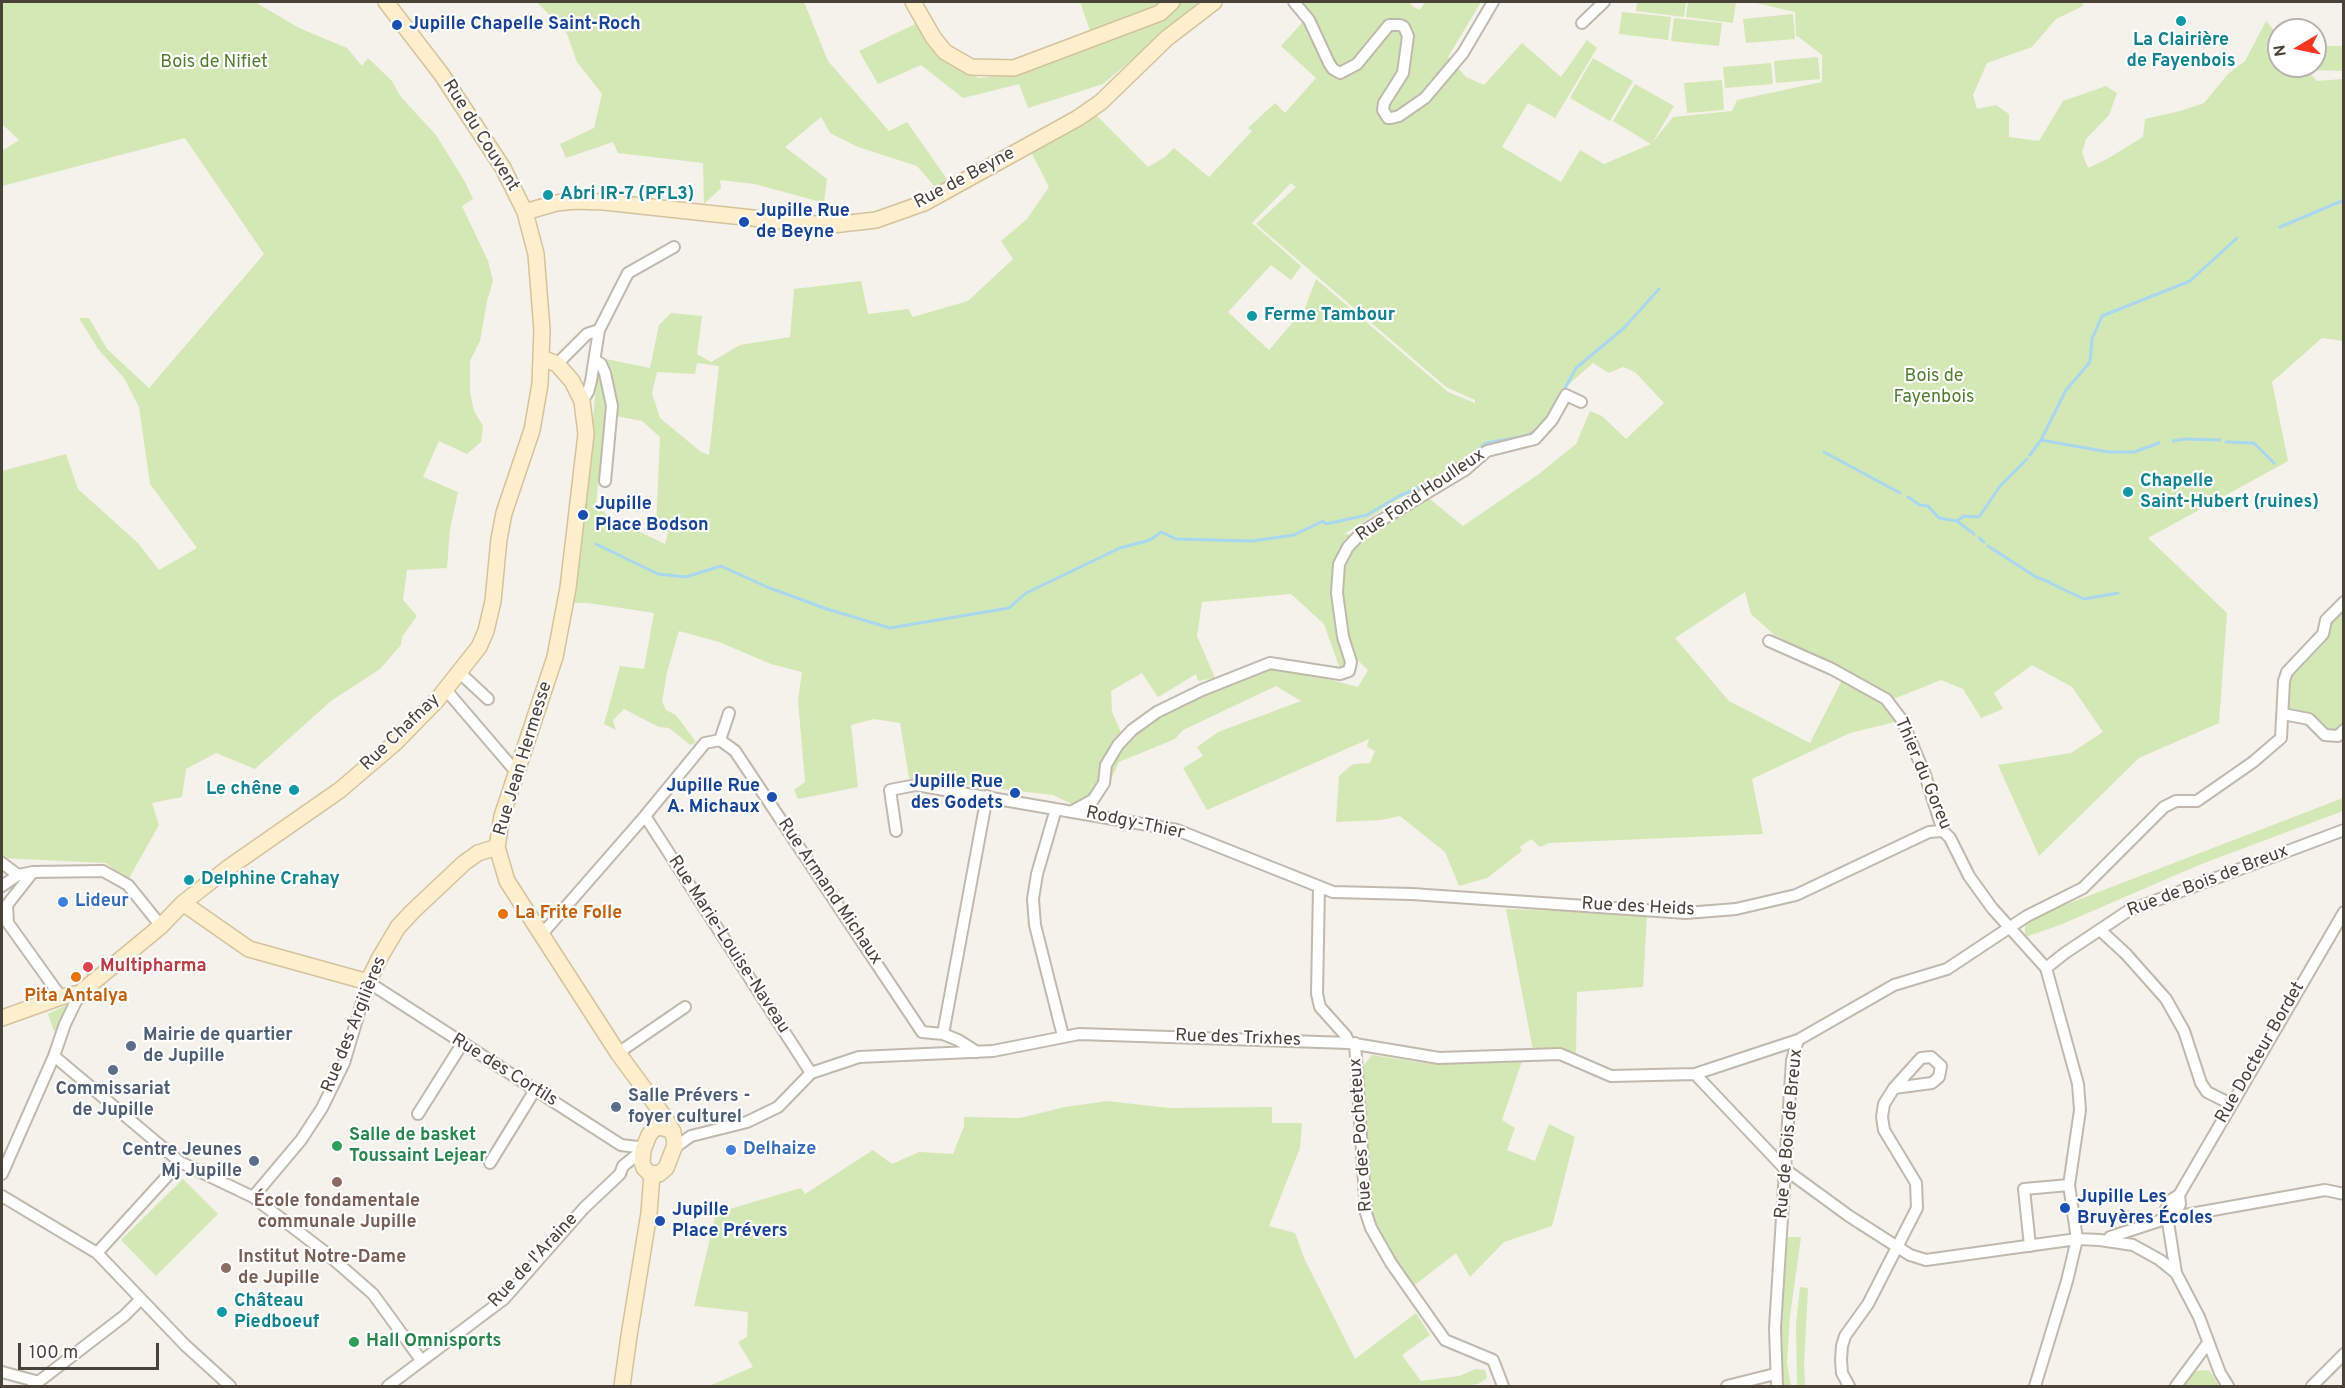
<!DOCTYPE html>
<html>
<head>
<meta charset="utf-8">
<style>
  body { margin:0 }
  #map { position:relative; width:2345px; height:1388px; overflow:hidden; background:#f5f1eb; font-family:Overpass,sans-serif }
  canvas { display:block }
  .frame { position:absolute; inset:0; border:3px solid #494239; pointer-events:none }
  .north { position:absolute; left:2267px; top:18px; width:60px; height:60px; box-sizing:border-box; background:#fff; border:2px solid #b6b3b0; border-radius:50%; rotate:261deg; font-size:16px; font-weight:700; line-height:24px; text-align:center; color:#494239 }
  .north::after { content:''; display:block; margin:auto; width:21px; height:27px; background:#f73520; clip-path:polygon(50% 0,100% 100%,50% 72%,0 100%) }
  .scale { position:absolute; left:18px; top:1343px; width:141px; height:27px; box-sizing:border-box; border:3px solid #494239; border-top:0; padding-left:8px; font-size:18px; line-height:21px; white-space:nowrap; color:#494239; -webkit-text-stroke:4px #fff; paint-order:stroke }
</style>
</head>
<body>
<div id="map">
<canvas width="2345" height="1388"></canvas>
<div class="frame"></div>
<div class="north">N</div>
<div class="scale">100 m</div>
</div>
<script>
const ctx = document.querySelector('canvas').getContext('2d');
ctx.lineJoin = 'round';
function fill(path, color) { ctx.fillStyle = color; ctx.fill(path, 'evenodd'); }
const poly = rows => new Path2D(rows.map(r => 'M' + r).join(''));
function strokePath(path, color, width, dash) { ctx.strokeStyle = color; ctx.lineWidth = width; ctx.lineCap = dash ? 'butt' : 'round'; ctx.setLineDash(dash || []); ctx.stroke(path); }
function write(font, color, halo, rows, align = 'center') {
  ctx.font = font + ' Overpass,sans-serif'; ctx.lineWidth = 4.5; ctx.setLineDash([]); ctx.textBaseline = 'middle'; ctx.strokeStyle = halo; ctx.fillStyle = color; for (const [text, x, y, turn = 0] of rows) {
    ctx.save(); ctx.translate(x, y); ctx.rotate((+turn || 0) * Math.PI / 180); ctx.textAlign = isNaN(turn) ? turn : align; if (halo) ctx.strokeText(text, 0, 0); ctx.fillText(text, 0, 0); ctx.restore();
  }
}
const green = poly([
  [2,2,255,2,299,28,347,48,362,66,368,58,392,81,401,97,436,135,465,182,473,199,462,206,488,261,493,281,487,301,480,341,470,361,470,392,474,411,483,426,481,442,467,454,439,441,423,477,458,492,450,529,447,568,407,570,403,600,417,616,402,637,401,645,380,669,331,701,255,769,216,753,186,769,182,797,152,803,159,825,128,880,106,863,2,858,2,471,66,454,78,489,138,543,159,570,197,548,150,484,139,407,124,378,98,349,79,318,89,318,107,349,149,388,264,254,185,138,2,186,2,151,19,140,2,124],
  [537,2,804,2,828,61,889,131,907,122,949,182,936,188,917,166,858,147,830,133,821,117,785,147,827,179,824,203,755,184,720,180,721,188,704,204,703,163,618,153,613,142,566,158,560,144,594,128,602,94,577,62,567,34],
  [1080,2,1168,2,1092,36],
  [1180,2,1200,2,1103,84,1028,108,1019,84,963,98,921,65,878,84,859,51,915,24,948,64,979,78,1014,74,1167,13],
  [1295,2,1410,2,1412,6,1420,10,1425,2,1481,2,1448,57,1466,77,1484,85,1522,43,1561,77,1587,40,1597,48,1555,118,1528,103,1502,147,1561,182,1580,150,1604,164,1651,144,1613,121,1635,84,1674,106,1652,143,1673,117,1732,111,1737,100,1822,82,1822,55,1796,35,1795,12,1752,2,2083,2,2083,6,2056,19,2032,47,1987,63,1973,95,1977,109,1996,105,2009,114,2009,137,2039,141,2063,101,2106,86,2117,93,2109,115,2086,139,2082,153,2088,168,2107,159,2143,137,2145,119,2180,111,2204,103,2228,74,2245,61,2266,21,2279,36,2279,66,2304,66,2317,81,2343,79,2343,341,2322,338,2272,382,2288,461,2148,538,2227,613,2219,723,2139,758,2039,856,1998,765,2071,753,2103,732,2072,687,2032,665,1994,693,2003,709,1981,718,1963,689,1941,680,1886,702,1895,722,1850,733,1752,779,1763,834,1549,843,1540,847,1531,839,1520,847,1522,851,1487,878,1459,886,1445,852,1400,816,1381,820,1336,822,1339,776,1353,764,1370,763,1375,751,1367,747,1369,739,1207,810,1183,768,1203,756,1197,747,1218,732,1301,701,1276,686,1183,730,1175,739,1119,762,1104,795,1076,806,1053,795,909,778,900,723,874,719,851,725,858,787,798,799,794,790,805,782,798,700,802,672,771,664,719,642,679,631,667,672,662,702,666,710,676,715,696,742,690,745,669,728,659,727,624,709,613,720,616,730,604,724,620,666,644,669,654,613,588,603,574,603,585,514,597,372,607,390,596,505,609,517,665,544,668,532,656,527,660,437,642,421,616,416,613,386,605,361,601,358,650,368,659,325,671,313,702,316,697,354,711,362,740,345,790,337,794,289,861,281,868,314,908,309,913,317,968,301,1013,259,1001,241,1027,219,1049,187,1031,152,1096,115,1148,167,1165,157,1174,148,1209,177,1252,131,1248,128,1275,103,1285,113,1316,78,1281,46,1307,17],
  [1291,183,1296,187,1256,224,1446,387,1475,400,1475,403,1448,392,1316,279,1305,308,1269,350,1228,312,1271,265,1291,280,1301,266,1252,223],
  [697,363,719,366,709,455,701,452,660,418,652,393,657,372,695,374],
  [1593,363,1609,373,1623,367,1635,372,1664,403,1626,439,1602,416,1590,411,1576,444,1539,474,1463,526,1426,496,1358,535,1344,534,1404,496,1447,480,1517,440,1530,437,1548,420,1568,385],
  [1745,592,1751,614,1772,633,1843,678,1810,743,1729,701,1675,638],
  [1291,594,1324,624,1340,669,1353,668,1351,654,1368,670,1358,687,1281,667,1255,672,1205,693,1132,734,1126,744,1112,712,1111,691,1142,673,1158,697,1196,674,1198,681,1215,678,1197,636,1202,602],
  [1637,2,1686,2,1684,17,1636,11],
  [1688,2,1736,2,1733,23,1686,17],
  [1622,12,1671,17,1668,40,1619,34],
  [1793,14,1795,39,1746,43,1743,19],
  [1674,18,1722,23,1719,46,1671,41],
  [2315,46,2343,46,2343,71,2312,70,2312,66,2315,66],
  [1818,57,1820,79,1776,83,1774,61],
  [1593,58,1633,81,1610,121,1570,98],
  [1771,63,1773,84,1725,88,1723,67],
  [1722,80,1724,110,1687,113,1684,83],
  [2343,609,2343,728,2329,733,2286,712,2290,675,2329,623],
  [2343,798,2343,811,2199,865,2060,925,2025,937,2025,923,2049,911],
  [1506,909,1647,914,1643,987,1577,992,1576,1055,1559,1051,1533,1050],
  [64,1006,66,1007,56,1031,54,1031,48,1014],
  [1372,1055,1424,1063,1469,1064,1522,1061,1502,1120,1515,1128,1507,1150,1535,1161,1549,1124,1575,1137,1552,1226,1504,1242,1470,1277,1456,1253,1412,1287,1388,1250,1369,1211,1361,1069],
  [1107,1101,1169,1108,1272,1107,1272,1123,1302,1123,1300,1148,1269,1226,1295,1233,1304,1258,1355,1359,1416,1313,1430,1335,1402,1355,1421,1381,1459,1376,1476,1369,1485,1370,1487,1378,1478,1384,1463,1386,709,1386,753,1367,738,1342,747,1337,748,1312,694,1306,716,1213,801,1188,805,1194,873,1150,892,1164,919,1152,953,1154,964,1126,964,1117,1020,1118,1065,1107],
  [183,1179,218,1214,156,1276,121,1240],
  [1788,1237,1801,1237,1790,1316,1787,1363,1791,1386,1783,1386,1779,1367,1782,1284],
  [1800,1287,1808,1288,1804,1364,1805,1386,1797,1386,1796,1325],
  [2209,1370,2219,1386,2184,1386,2195,1371]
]);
const stream = poly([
  [2280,227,2344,200],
  [1562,394,1576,368,1624,328,1659,289],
  [2041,440,2108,452,2134,452,2159,443],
  [2173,441,2185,439,2220,440],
  [2226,442,2254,443,2274,463],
  [1824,452,1900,493],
  [2030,455,2041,440,2066,390,2090,362,2092,339,2102,316,2190,281,2237,238],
  [1450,473,1486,443,1526,436,1538,429],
  [1908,497,1920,505,1928,506,1939,518,1957,521,1974,534],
  [1957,521,1964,516,1979,517,2000,486,2027,459],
  [1979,538,1984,542],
  [596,544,658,574,686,577,721,566,767,587,827,609,890,628,1009,608,1026,593,1120,548,1150,540,1161,532,1176,539,1252,541,1294,535,1323,521,1326,524,1367,515,1399,496,1444,477],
  [1988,546,2036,577,2049,582],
  [2050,583,2084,599,2118,593]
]);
const street = poly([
  [1294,2,1309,20,1329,63,1333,69,1340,73,1357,64,1389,25,1400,25,1404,27,1408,36,1403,73,1384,103,1383,110,1388,118,1391,118,1399,116,1425,98,1463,53,1493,2],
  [1582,23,1604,2],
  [595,360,601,364,605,373,612,406,605,481],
  [557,364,587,334,599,330],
  [582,401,588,392,591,381,599,330,628,273,674,247],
  [1769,641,1832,669,1886,699,1902,720,1925,775,1943,831,1950,838,1969,876,1992,908,2046,968,2078,1084,2080,1110,2069,1185,2077,1239,2067,1281,2035,1386],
  [460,673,488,699],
  [446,690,517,773],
  [2283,714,2309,719,2325,735,2338,736,2344,730],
  [720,740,729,713],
  [1056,809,1037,874,1033,899,1035,925,1063,1036],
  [1071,812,1093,800,1104,783,1106,765,1118,745,1132,730,1157,712,1202,690,1270,663,1340,674,1349,671,1351,662,1343,637,1337,593,1339,564,1348,547,1363,531,1465,470,1487,451,1535,439,1552,420,1566,395,1581,402],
  [645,816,811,1073],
  [896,831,890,790,916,785,1177,830,1333,892,1412,894,1686,913,1736,909,1796,895,1929,832,1943,831],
  [2,863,18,875],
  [33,872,7,905,8,923,61,997],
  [2,886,18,875,33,872,103,871,128,885,161,926],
  [1319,887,1317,994,1320,1007,1346,1036,1349,1043],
  [2100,930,2126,954,2166,999,2184,1031,2201,1083,2207,1092,2231,1104],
  [542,934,645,816,705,743,720,740,735,751,922,1032,943,1034,987,796],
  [2046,968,2065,953,2128,911,2344,830],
  [943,1034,958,1040,977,1052],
  [1355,1043,1366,1213,1371,1228,1391,1263,1445,1340,1493,1360,1503,1386],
  [618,1053,685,1007],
  [54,1056,180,1162,253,1197,325,1252,373,1294,421,1360],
  [1695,1074,1786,1170,1849,1216,1910,1255,1926,1260,2077,1239,2100,1240,2133,1245,2160,1260,2176,1273],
  [418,1114,462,1044],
  [674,1148,691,1136,747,1122,778,1107,811,1073,859,1057,993,1051,1079,1034,1349,1043,1439,1058,1560,1054,1611,1076,1695,1074,1798,1040,1894,985,1947,969,2027,916,2083,888,2164,807,2176,801,2197,801,2253,762,2281,738,2284,681,2287,672,2323,634,2326,620,2344,602],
  [490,1163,535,1090],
  [2,1174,54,1056,65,1024,80,993],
  [2,1196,97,1253,185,1345,230,1386],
  [253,1197,301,1140,322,1108,344,1063,368,982,621,1145,637,1147,644,1146],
  [2168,1218,2176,1212,2180,1204,2179,1195],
  [2110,1237,2168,1218,2325,1190,2344,1194],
  [2030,1246,2024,1189,2069,1185],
  [97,1253,180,1162],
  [2,1372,39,1382],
  [33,1386,124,1316,140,1300],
  [388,1386,504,1299,584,1208,620,1174,623,1166,643,1150],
  [1727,1386,1775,1374],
  [1777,1386,1775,1328,1792,1060,1798,1040],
  [1849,1386,1842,1373,1841,1360,1842,1346,1845,1336,1868,1304,1917,1208,1916,1183,1884,1130,1882,1117,1884,1104,1894,1088,1921,1058,1931,1057,1941,1066,1939,1077,1932,1083,1894,1088],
  [2176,1386,2208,1343],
  [2228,1386,2220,1373,2199,1317,2176,1273,2166,1209,2171,1200,2179,1195,2344,912],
  [2312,1386,2344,1354]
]);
const secondary = poly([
  [913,2,933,37,945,52,971,67,1014,68,1160,13,1172,2],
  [525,212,556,203,576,201,604,202,799,223,832,225,876,220,924,203,1078,118,1101,102,1167,38,1214,2],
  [542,358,557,364,572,381,582,401,586,434,568,588,555,657,502,816,497,847,507,881,618,1053,648,1094,665,1118,673,1132,675,1145,666,1168,659,1174,649,1173,644,1168,642,1162,643,1150,649,1135,654,1129,661,1127,672,1131],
  [183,903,249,949,368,982,379,959,398,927,413,911,464,863,478,853,497,847],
  [2,1018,61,997,80,993,161,926,183,903,228,868,340,790,395,743,437,700,479,647,486,631,493,601,499,539,504,513,532,430,540,384,542,330,536,254,525,212,503,168,442,75,386,2],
  [622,1386,629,1336,649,1213,652,1174]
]);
const markers = [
  [2181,21,6,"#0f9aa8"],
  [397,25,6,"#1a4fb4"],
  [548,195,6,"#0f9aa8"],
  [744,222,6,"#1a4fb4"],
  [1252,316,6,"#0f9aa8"],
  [2128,492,6,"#0f9aa8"],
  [583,515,6,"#1a4fb4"],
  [294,790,6,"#0f9aa8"],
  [1015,793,6,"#1a4fb4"],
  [772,797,6,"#1a4fb4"],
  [189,880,6,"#0f9aa8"],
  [63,902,6,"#3f7fe0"],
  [503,914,6,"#e8710a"],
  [88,967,6,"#e0444e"],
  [76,977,6,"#e8710a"],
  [131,1046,6,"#5c6f8a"],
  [113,1070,6,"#5c6f8a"],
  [616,1107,6,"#5c6f8a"],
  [337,1146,6,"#2e9e5b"],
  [731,1150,6,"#3f7fe0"],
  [254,1161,6,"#5c6f8a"],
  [337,1182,6,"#8d6e63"],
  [2065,1208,6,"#1a4fb4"],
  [660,1221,6,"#1a4fb4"],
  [226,1268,6,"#8d6e63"],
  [222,1312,6,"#0f9aa8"],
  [354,1342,6,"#2e9e5b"]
];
const transitNames = [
  ["Jupille Chapelle Saint-Roch",409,25],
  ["Jupille Rue",756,212],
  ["de Beyne",756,233],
  ["Jupille",595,505],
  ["Place Bodson",595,526],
  ["Jupille Rue",1003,783,"right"],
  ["des Godets",1003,804,"right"],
  ["Jupille Rue",760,787,"right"],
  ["A. Michaux",760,808,"right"],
  ["Jupille Les",2077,1198],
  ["Bruyères Écoles",2077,1219],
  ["Jupille",672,1211],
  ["Place Prévers",672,1232]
];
const cultureNames = [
  ["La Clairière",2181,41,"center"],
  ["de Fayenbois",2181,62,"center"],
  ["Abri IR-7 (PFL3)",560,195],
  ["Ferme Tambour",1264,316],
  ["Chapelle",2140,482],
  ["Saint-Hubert (ruines)",2140,503],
  ["Le chêne",282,790,"right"],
  ["Delphine Crahay",201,880],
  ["Château",234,1302],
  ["Piedboeuf",234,1323]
];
const parkNames = [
  ["Bois de Nifiet",214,63],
  ["Bois de",1934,377],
  ["Fayenbois",1934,398]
];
const streetNames = [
  ["Rue du Couvent",480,136,58],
  ["Rue de Beyne",965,179,-28],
  ["Rue Fond Houlleux",1421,496,-34],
  ["Rue Chafnay",401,733,-44],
  ["Rue Jean Hermesse",524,759,-73],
  ["Thier du Goreu",1922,774,67],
  ["Rodgy-Thier",1135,824,12],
  ["Rue de Bois de Breux",2208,882,-21],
  ["Rue Armand Michaux",829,892,56],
  ["Rue des Heids",1638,908,3],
  ["Rue Marie-Louise-Naveau",728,945,57],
  ["Rue des Argilières",355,1025,-68],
  ["Rue des Trixhes",1238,1039,2],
  ["Rue Docteur Bordet",2261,1053,-60],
  ["Rue des Cortils",504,1071,32],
  ["Rue de Bois de Breux",1790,1134,-85],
  ["Rue des Pocheteux",1362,1135,-94],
  ["Rue de l'Araine",534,1261,-47]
];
const shopNames = [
  ["Lideur",75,902],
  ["Delhaize",743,1150]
];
const foodNames = [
  ["La Frite Folle",515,914],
  ["Pita Antalya",76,997,"center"]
];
const healthNames = [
  ["Multipharma",100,967]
];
const serviceNames = [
  ["Mairie de quartier",143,1036],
  ["de Jupille",143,1057],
  ["Commissariat",113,1090,"center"],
  ["de Jupille",113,1111,"center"],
  ["Salle Prévers -",628,1097],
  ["foyer culturel",628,1118],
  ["Centre Jeunes",242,1151,"right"],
  ["Mj Jupille",242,1172,"right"]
];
const leisureNames = [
  ["Salle de basket",349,1136],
  ["Toussaint Lejear",349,1157],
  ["Hall Omnisports",366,1342]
];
const educationNames = [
  ["École fondamentale",337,1202],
  ["communale Jupille",337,1223],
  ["Institut Notre-Dame",238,1258,"left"],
  ["de Jupille",238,1279,"left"]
];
fill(green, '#d4e8b5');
strokePath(stream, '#a9d7f0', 3);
strokePath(street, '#c1b9ad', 14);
strokePath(secondary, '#d4c29b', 18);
strokePath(street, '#fff', 10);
strokePath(secondary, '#feefcc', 15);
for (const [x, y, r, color] of markers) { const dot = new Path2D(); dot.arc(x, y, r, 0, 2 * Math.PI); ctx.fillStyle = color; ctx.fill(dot); strokePath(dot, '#fff', 2); }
write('bold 18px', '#164399', '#fff', transitNames, 'left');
write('bold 18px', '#0d838f', '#fff', cultureNames, 'left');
write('18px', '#4e7c2b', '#fff', parkNames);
write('18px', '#494239', '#fff', streetNames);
write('bold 18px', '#366cbe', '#fff', shopNames, 'left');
write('bold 18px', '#c56008', '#fff', foodNames, 'left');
write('bold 18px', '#be3a42', '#fff', healthNames, 'left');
write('bold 18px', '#4e5e75', '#fff', serviceNames, 'left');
write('bold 18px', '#27864d', '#fff', leisureNames, 'left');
write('bold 18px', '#785e54', '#fff', educationNames);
</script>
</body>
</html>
